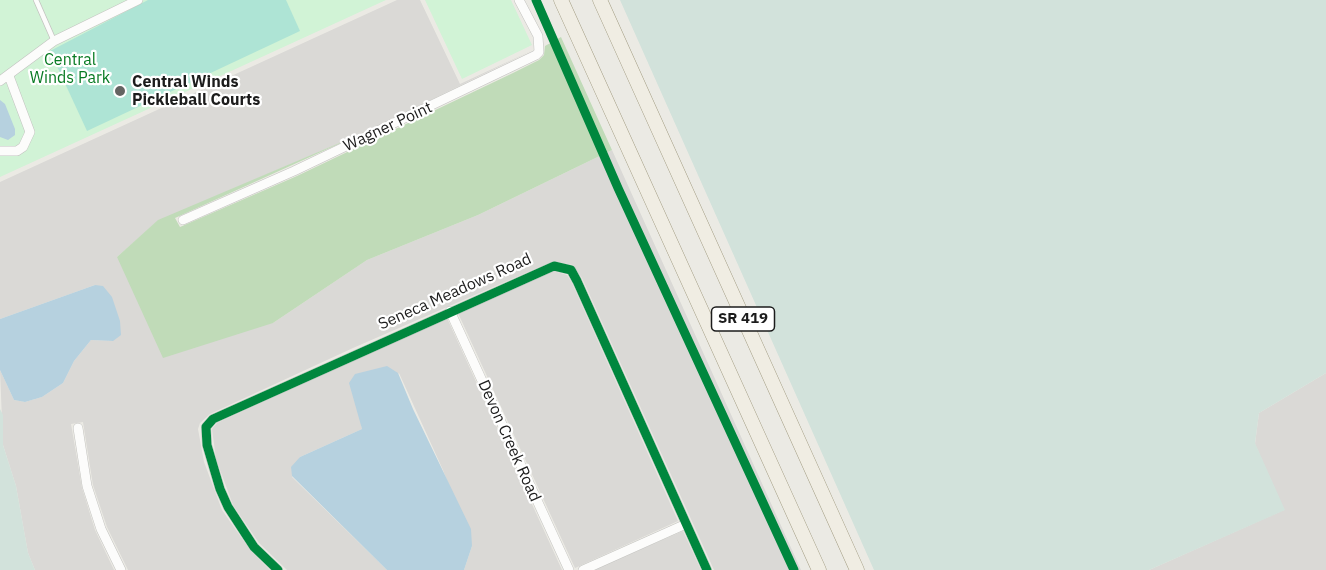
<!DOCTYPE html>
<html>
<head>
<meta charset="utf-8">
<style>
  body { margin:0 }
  canvas { display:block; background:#ebeae4 }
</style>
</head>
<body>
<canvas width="1326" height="570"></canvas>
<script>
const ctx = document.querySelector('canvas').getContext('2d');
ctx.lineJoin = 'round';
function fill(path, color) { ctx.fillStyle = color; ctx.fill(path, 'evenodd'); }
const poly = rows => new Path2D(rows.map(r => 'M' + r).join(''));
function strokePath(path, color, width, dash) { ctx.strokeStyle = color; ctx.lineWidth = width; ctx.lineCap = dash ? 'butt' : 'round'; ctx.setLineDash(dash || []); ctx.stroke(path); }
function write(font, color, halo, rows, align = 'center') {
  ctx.font = font + ' "IBM Plex Sans",sans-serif'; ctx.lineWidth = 4.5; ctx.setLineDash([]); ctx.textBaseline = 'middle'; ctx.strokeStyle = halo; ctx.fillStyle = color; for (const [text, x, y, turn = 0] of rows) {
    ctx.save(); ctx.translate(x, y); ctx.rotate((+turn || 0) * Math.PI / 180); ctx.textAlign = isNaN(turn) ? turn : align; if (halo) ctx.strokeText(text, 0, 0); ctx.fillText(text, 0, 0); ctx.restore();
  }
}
const residential = poly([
  [397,0,420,0,460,84,533,50,363,133,158,221,117,257,273,323,367,260,478,215,612,150,801,570,714,570,582,278,573,265,553,261,353,348,210,414,200,423,198,429,204,462,222,510,250,550,270,570,128,570,107,527,93,485,83,422,71,424,82,488,95,530,114,570,35,570,28,553,16,486,3,445,0,370,14,400,25,402,42,397,63,383,74,361,91,340,113,341,95,285,0,319,0,182],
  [554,271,567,275,572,283,678,521,575,568,458,313],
  [447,318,562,570,464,570,472,546,443,470,399,373,360,419,362,429,300,457,292,477,387,570,287,570,259,543,233,505,216,459,212,429,217,423],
  [1326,373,1326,570,1149,570,1284,510,1255,444,1259,413],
  [683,531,701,570,594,570,602,566]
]);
const forest = poly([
  [561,37,612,150,478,215,367,260,273,323,163,358,117,257,158,220,363,133,175,218,180,227,297,176,513,73,539,60,544,55,545,46]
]);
const wetland = poly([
  [620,0,1326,0,1326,373,1259,413,1255,443,1285,510,1149,570,874,570],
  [0,409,3,415,3,445,16,486,28,553,35,570,0,570]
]);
const park = poly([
  [0,0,386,0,0,177],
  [425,0,511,0,532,45,462,79]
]);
const pitch = poly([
  [148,0,286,0,300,31,87,131,50,51]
]);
const water = poly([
  [0,100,5,104,15,129,15,135,8,140,0,137],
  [95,285,103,286,112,297,120,321,121,335,113,341,91,340,74,361,63,383,42,397,25,402,14,400,0,370,0,319],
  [387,366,398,373,413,409,471,529,472,546,464,570,387,570,292,476,291,467,300,457,362,429,349,383,355,374]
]);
const service = poly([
  [36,0,54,41]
]);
const minor = poly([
  [0,81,54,41,138,0],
  [0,151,17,151,23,147,30,132,9,76],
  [183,220,294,171,536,55,539,52,538,36,519,0],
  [450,311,569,570],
  [78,428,87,486,101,529,121,570],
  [278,570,254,547,228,507,220,489,207,445,206,427,213,419,554,266,571,270,577,281,707,570],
  [583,570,686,524]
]);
const primary = poly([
  [561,0,819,570],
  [600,0,857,570]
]);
const cycleway = poly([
  [536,0,618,188,794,570],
  [278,570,254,547,228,507,220,489,207,445,206,427,213,419,554,266,571,270,577,281,707,570]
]);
const markers = [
  [120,91,6,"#646462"]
];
const shields = [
  [743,319,63]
];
const shieldNames = [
  ["SR 419",743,319]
];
const parkNames = [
  ["Central",70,60],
  ["Winds Park",70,78]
];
const poiNames = [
  ["Central Winds",132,82],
  ["Pickleball Courts",132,100]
];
const streetNames = [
  ["Wagner Point",388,127,-25],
  ["Seneca Meadows Road",455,292,-24],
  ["Devon Creek Road",509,441,66]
];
fill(residential, '#dad9d6');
fill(forest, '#c0dbb8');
fill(wetland, '#d2e2db');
fill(park, '#d1f3d6');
fill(pitch, '#aee4d5');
fill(water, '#b6d1df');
strokePath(service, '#c3c3c0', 6);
strokePath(minor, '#c3c3c0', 10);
strokePath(primary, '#a19b81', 15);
strokePath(service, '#fcfcfb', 4.5);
strokePath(minor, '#fcfcfb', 9);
strokePath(primary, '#f0ede3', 14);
strokePath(cycleway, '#00873e', 9);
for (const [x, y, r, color] of markers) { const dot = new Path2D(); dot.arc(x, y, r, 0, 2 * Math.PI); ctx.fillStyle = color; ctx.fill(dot); strokePath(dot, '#fff', 2); }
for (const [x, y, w] of shields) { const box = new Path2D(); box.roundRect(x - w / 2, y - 12, w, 24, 4.5); ctx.fillStyle = '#fff'; ctx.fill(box); strokePath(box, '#1c1c1c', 1.5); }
write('bold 15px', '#1c1c1c', null, shieldNames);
write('16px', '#087b23', '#fff', parkNames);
write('bold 16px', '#1c1c1c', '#fff', poiNames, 'left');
write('16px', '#1c1c1c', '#fff', streetNames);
</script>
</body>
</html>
